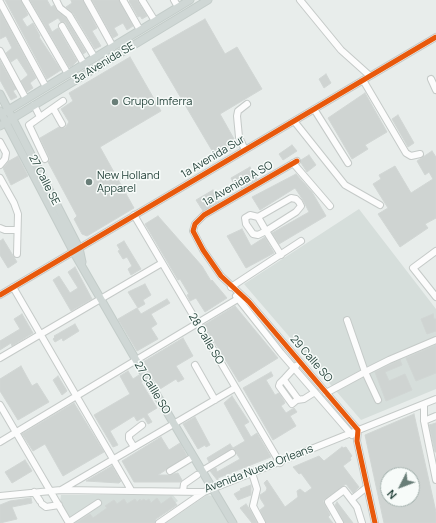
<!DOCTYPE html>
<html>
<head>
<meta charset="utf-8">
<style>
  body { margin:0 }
  #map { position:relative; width:436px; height:523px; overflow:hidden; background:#e8edeb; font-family:Manrope,sans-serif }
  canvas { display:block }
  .north { position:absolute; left:380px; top:467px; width:40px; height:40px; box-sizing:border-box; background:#f7fbf9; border:1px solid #a3b1ad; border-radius:50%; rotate:228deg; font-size:11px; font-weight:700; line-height:16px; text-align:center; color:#24423a }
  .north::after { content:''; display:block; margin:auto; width:14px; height:18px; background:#697e78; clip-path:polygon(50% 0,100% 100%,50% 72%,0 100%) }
</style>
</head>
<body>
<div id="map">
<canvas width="436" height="523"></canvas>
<div class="north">N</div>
</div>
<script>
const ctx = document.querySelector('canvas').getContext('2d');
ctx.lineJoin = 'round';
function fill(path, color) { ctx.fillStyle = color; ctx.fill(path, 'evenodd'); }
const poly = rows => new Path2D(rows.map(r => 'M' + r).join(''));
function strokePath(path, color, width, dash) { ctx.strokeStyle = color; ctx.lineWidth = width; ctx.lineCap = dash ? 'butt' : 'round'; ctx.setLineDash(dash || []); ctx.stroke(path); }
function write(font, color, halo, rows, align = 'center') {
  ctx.font = font + ' Manrope,sans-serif'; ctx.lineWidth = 3; ctx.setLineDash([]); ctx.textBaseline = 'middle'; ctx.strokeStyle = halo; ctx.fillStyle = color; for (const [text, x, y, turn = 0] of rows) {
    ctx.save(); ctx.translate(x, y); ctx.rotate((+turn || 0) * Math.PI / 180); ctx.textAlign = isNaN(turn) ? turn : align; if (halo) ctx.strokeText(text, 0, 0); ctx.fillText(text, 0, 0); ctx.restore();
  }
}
const built = poly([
  [359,209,436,309,436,389,361,420,244,284],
  [61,495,173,495,178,501,148,523,72,523,60,503],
  [207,495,212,496,228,523,166,523]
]);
const building = poly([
  [5,0,21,0,28,15,22,19,27,27,33,23,40,36,39,37,61,70,47,79,5,0],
  [30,0,47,0,51,7,54,5,57,11,66,18,86,52,83,54,65,22,61,22,58,18,48,24,52,32,58,28,77,61,72,66,69,67,30,0],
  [71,0,83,0,97,28,92,31,101,46,95,49,73,13,66,7,72,3,71,0],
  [92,0,119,0,133,26,127,30,123,23,114,28,118,35,113,38,92,0],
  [130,0,137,0,147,16,142,19,140,16,138,17,129,1,130,0],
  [0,11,36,78,30,83,33,88,27,92,21,81,28,75,17,58,11,62,6,53,12,48,6,36,0,39,0,11],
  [205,19,225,54,237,47,262,89,220,114,238,146,217,159,152,49,205,19],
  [130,57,161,111,100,147,134,208,87,236,82,234,74,219,77,216,48,162,50,161,49,157,40,138,59,127,65,128,69,122,61,109,73,101,69,93,130,57],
  [0,61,16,89,13,91,17,97,11,100,0,80,0,61],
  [326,74,331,83,324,88,319,79,326,74],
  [365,93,387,132,365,145,368,149,352,159,328,118,365,93],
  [398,115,414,143,408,147,392,119,398,115],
  [292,145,297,151,283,160,279,154,292,145],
  [432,151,436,157,436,218,425,224,428,228,400,247,378,214,388,208,373,184,381,179,379,175,395,166,411,193,433,179,429,172,425,175,417,161,432,151],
  [309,155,316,165,307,172,301,163,301,160,309,155],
  [18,156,28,176,11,185,3,168,9,161,18,156],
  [250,167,257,179,241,188,237,183,234,184,231,178,250,167],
  [296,174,312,192,326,216,279,244,272,233,309,212,303,200,295,188,260,210,252,197,296,174],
  [213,190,219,201,203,211,196,200,213,190],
  [158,216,202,266,211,281,212,280,227,298,205,312,196,298,190,301,187,295,189,294,180,279,178,280,145,224,158,216],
  [242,229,251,246,265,237,274,253,246,268,227,236,242,229],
  [3,239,17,262,8,268,0,255,0,241,3,239],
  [124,241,141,269,131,275,128,269,132,266,127,257,123,259,118,251,120,250,117,245,124,241],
  [75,267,92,299,71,311,53,280,59,276,70,293,78,288,68,272,75,267],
  [145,284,151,295,143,300,145,304,138,308,128,292,145,284],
  [167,299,170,303,151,314,157,324,151,328,158,339,137,351,118,319,137,308,141,314,167,299],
  [235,306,278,358,239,382,204,325,235,306],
  [22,314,33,333,12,346,11,343,0,350,0,341,20,329,14,319,22,314],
  [433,314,434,319,436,319,436,331,427,334,421,319,433,314],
  [75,324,79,331,63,341,62,338,55,342,53,339,55,337,54,336,75,324],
  [183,338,193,356,176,366,184,379,178,382,176,379,160,389,143,362,183,338],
  [436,345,436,373,416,381,406,358,436,345],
  [400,360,402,365,385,372,389,381,405,374,412,390,386,401,375,372,400,360],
  [21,366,32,386,37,383,49,402,18,420,0,391,0,379,21,366],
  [128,371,133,379,139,375,143,381,141,382,157,408,147,414,152,422,148,424,144,417,137,421,134,416,110,431,118,445,113,447,94,415,130,394,120,376,128,371],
  [271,372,273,376,266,380,275,395,279,393,283,399,285,403,281,406,286,413,294,408,297,412,290,416,296,426,273,440,243,388,271,372],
  [58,376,67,391,62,395,53,380,58,376],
  [232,396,249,422,244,425,251,437,257,433,271,457,218,478,218,481,210,471,216,468,217,472,240,459,233,448,245,441,224,403,232,396],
  [74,403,104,452,63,476,45,444,33,451,22,434,74,403],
  [414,414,436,512,436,523,384,523,365,435,414,414],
  [388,475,412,475,412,499,388,499,388,475],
  [195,417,210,445,206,447,205,445,198,449,183,424,195,417],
  [436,423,436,452,435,452,429,425,436,423],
  [161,437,169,450,180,443,187,456,158,475,170,475,178,473,182,480,180,482,134,482,122,461,161,437],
  [230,444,233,448,209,462,207,458,230,444],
  [342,447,343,448,346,447,352,456,350,458,351,460,343,466,359,487,353,493,346,484,323,501,330,515,328,517,333,523,266,523,260,510,265,506,260,498,260,495,266,491,267,488,264,483,267,480,285,507,298,497,297,491,300,489,305,493,312,488,301,473,299,474,293,467,319,456,324,461,342,447],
  [25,460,32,471,12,483,5,472,25,460],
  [112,466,121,481,119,483,86,481,112,466],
  [251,485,251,495,238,500,234,494,241,490,240,489,251,485],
  [171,497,177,505,156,519,155,523,76,523,90,514,93,518,107,508,105,506,114,500,117,504,124,499,127,504,135,499,137,502,140,499,141,501,144,499,146,501,149,499,151,503,157,498,161,504,171,497],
  [31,498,32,503,12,507,17,519,0,523,0,505,10,501,31,498],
  [337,502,353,523,344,523,335,505,337,502],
  [246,504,251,511,257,523,252,523,240,508,246,504]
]);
const minor = poly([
  [25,0,68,74],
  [56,0,60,8,69,15,95,58],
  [87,0,113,47],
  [123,0,140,30],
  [142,0,155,21],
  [174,0,178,7],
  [300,0,341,50,370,76],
  [0,2,46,87],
  [62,26,84,64],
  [0,51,26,99],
  [431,79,436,90],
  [363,80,406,153,411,156,420,154],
  [34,105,40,117],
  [53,108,62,124],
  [314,109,348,163],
  [294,121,345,185,380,205],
  [0,142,6,153,5,159,0,165],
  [245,150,239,137,237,116,238,111,247,104],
  [45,159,29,125,63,101],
  [297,161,204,215,195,224,193,231,203,250,221,276,249,302,358,430,357,441,375,523],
  [293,163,330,206],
  [0,178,14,203,18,214,17,254],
  [134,215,280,463],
  [258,217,291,198,296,199,299,202,301,206,296,212,266,231,258,235,253,234,246,224,245,218,250,215,258,217,266,231,281,255],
  [0,228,5,230,17,230],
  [436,251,413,268,436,297],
  [13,287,131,490],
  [231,287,301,241],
  [0,295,436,37],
  [236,296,281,353,352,435],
  [347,320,365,372,389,360,436,340],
  [0,358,162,263],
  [195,365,215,400],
  [284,380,298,399,292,404,279,386,280,383,285,378,296,366],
  [326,393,365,372,378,400],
  [297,400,304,399,315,392],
  [424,404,424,421,436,480],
  [0,405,69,523],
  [424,421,436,416],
  [0,442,241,297],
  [134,447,129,439,129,435,142,425],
  [170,471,193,457],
  [202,471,232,453],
  [252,473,257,489,253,506,262,523],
  [61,490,235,388],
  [183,491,184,484,197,475],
  [34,492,40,501],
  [0,496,61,490,204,492,436,399],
  [352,499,367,487],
  [42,504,46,507,59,505],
  [69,522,98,503],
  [159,523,204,492],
  [340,523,328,502,344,490,357,507,362,523]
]);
const major = poly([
  [0,94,79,248,82,262],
  [0,111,73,251,136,360,233,523],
  [0,115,190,0],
  [0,126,208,0]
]);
const cycleway = poly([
  [297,161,204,215,195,224,193,231,203,250,221,276,249,302,358,430,357,441,375,523],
  [0,295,436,37]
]);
const markers = [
  [115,102,4,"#697e78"],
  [89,182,4,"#697e78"]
];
const streetNames = [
  ["3a Avenida SE",104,63,-31],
  ["1a Avenida Sur",213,157,-31],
  ["27 Calle SE",44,180,63],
  ["1a Avenida A SO",238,184,-30],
  ["28 Calle SO",206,339,59],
  ["29 Calle SO",311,359,49],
  ["27 Callle SO",152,388,59],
  ["Avenida Nueva Orleans",259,469,-21]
];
const poiNames = [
  ["Grupo Imferra",123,102],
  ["New Holland",97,176],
  ["Apparel",97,189]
];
fill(built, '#d6dedb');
fill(building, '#cfd4d2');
strokePath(building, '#d1d6d4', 1);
strokePath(minor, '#c5cac8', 8);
strokePath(major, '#c3ccc9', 9);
strokePath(minor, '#fcfcfc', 6);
strokePath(major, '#cfd7d5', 7);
strokePath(cycleway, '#e8590c', 5);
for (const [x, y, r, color] of markers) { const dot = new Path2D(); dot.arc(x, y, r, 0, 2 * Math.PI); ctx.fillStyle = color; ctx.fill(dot); strokePath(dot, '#f7fbf9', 1.5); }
write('11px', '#24423a', '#f7fbf9', streetNames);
write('11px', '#24423a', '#f7fbf9', poiNames, 'left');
</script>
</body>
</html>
